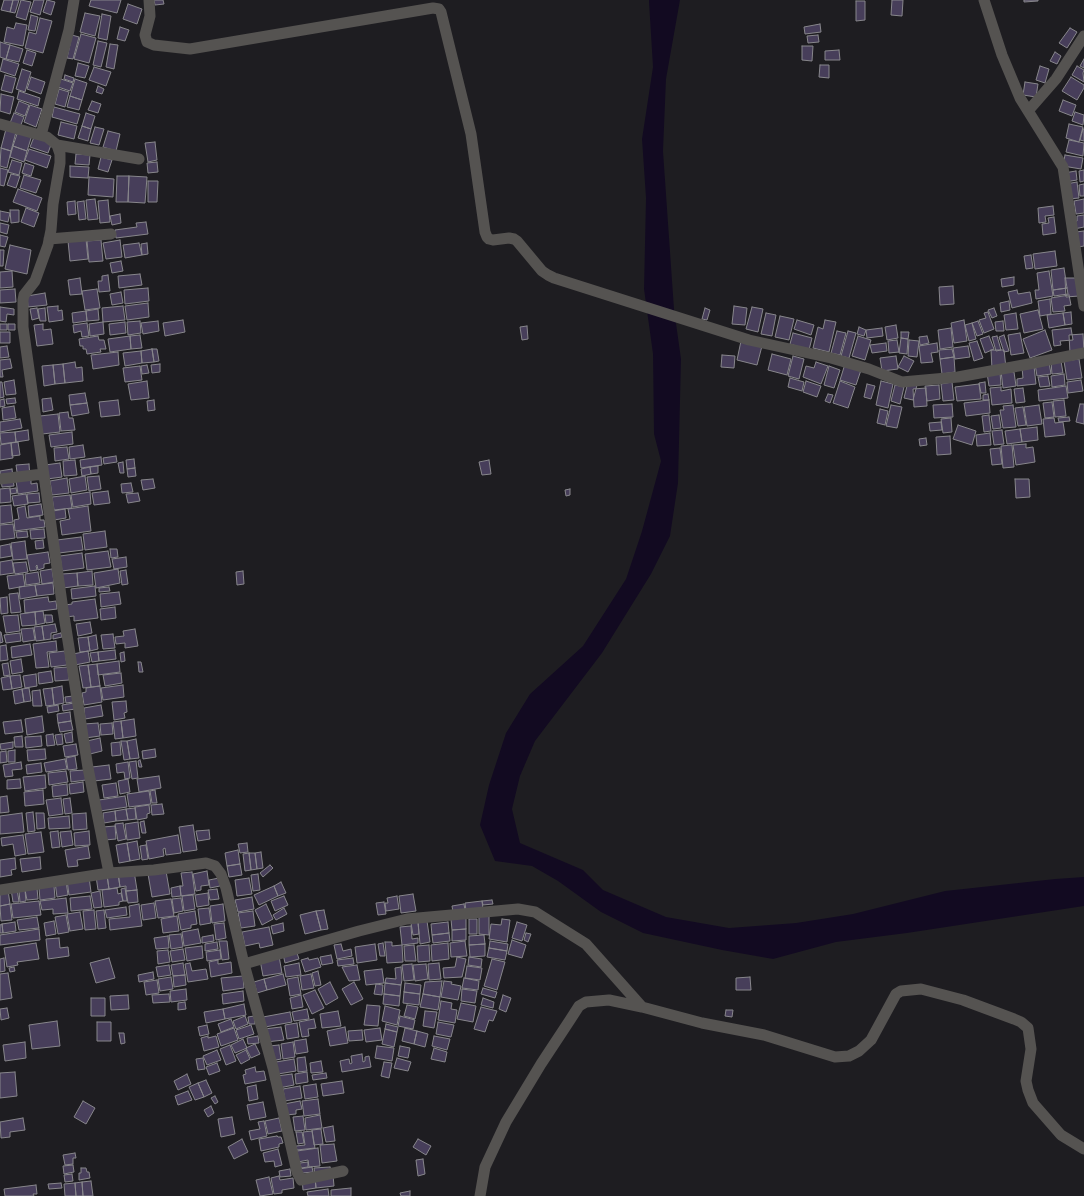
<!DOCTYPE html>
<html>
<head>
<meta charset="utf-8">
<style>
  body { margin:0 }
  canvas { display:block; background:#1e1d21 }
</style>
</head>
<body>
<canvas width="1084" height="1196"></canvas>
<script>
const ctx = document.querySelector('canvas').getContext('2d');
ctx.lineJoin = 'round';
function fill(path, color) { ctx.fillStyle = color; ctx.fill(path, 'evenodd'); }
const poly = rows => new Path2D(rows.map(r => 'M' + r).join(''));
function strokePath(path, color, width, dash) { ctx.strokeStyle = color; ctx.lineWidth = width; ctx.lineCap = dash ? 'butt' : 'round'; ctx.setLineDash(dash || []); ctx.stroke(path); }
const water = poly([
  [649,0,680,0,666,79,663,151,674,309,681,359,678,483,670,536,651,574,602,653,535,741,520,776,512,809,520,843,583,870,603,890,666,917,729,928,796,923,853,914,945,891,1055,879,1084,877,1084,906,907,933,836,942,773,959,722,950,643,933,601,912,558,881,532,866,495,861,480,825,489,785,506,733,530,694,583,646,626,579,642,531,661,461,654,434,653,354,644,289,646,198,642,139,653,67,649,2]
]);
const building = poly([
  [4,0,13,0,10,12,1,10,4,0],
  [13,0,19,0,15,13,10,12,13,0],
  [21,0,31,2,26,20,16,17,21,0],
  [34,0,44,0,40,15,30,12,34,0],
  [47,0,55,2,51,15,43,12,47,0],
  [91,0,121,0,117,13,89,6,91,0],
  [154,0,163,0,164,4,155,5,154,0],
  [892,0,903,0,902,16,891,15,892,0],
  [1024,0,1038,0,1038,1,1024,2,1024,0],
  [856,1,865,1,865,20,856,21,856,1],
  [128,4,142,9,137,24,123,19,128,4],
  [85,13,100,16,95,36,80,32,85,13],
  [102,14,111,16,107,40,98,38,102,14],
  [31,15,38,17,35,31,28,30,31,15],
  [40,18,52,21,43,53,25,48,29,32,36,34,40,18],
  [16,23,27,25,23,46,4,42,7,27,14,29,16,23],
  [820,24,821,32,805,34,804,27,820,24],
  [120,27,129,30,125,41,117,39,120,27],
  [1070,28,1077,32,1067,48,1059,43,1070,28],
  [81,34,96,38,89,63,74,59,81,34],
  [72,35,79,37,73,59,67,58,72,35],
  [818,35,819,42,808,43,807,36,818,35],
  [98,41,107,43,101,67,93,65,98,41],
  [0,42,10,45,6,59,0,57,0,42],
  [110,44,118,45,114,69,106,67,110,44],
  [10,45,23,49,19,62,6,59,10,45],
  [802,46,813,46,812,61,802,60,802,46],
  [27,50,36,53,32,66,23,63,27,50],
  [839,50,840,60,825,60,825,51,839,50],
  [1055,52,1061,56,1057,64,1050,61,1055,52],
  [3,59,19,64,15,76,0,71,3,59],
  [1084,59,1084,68,1080,66,1084,59],
  [78,63,89,66,85,78,75,76,78,63],
  [820,65,829,65,829,78,819,77,820,65],
  [1040,66,1049,69,1045,83,1036,80,1040,66],
  [1077,66,1084,70,1083,73,1084,82,1072,75,1077,66],
  [94,67,111,72,106,86,89,80,94,67],
  [22,69,31,72,25,92,16,89,22,69],
  [5,75,16,78,12,93,1,90,5,75],
  [65,75,74,78,73,82,64,79,65,75],
  [31,77,45,82,41,94,27,89,31,77],
  [1071,77,1084,85,1084,88,1077,100,1062,91,1071,77],
  [61,79,73,83,70,91,58,87,61,79],
  [75,79,87,83,82,100,70,96,75,79],
  [1025,82,1038,84,1036,97,1023,95,1025,82],
  [98,86,104,89,102,94,96,92,98,86],
  [59,89,69,92,65,107,55,104,59,89],
  [19,91,40,98,38,106,17,99,19,91],
  [1,94,14,97,10,114,0,111,1,94],
  [70,96,82,100,79,110,67,107,70,96],
  [1063,100,1076,105,1072,116,1059,111,1063,100],
  [19,101,29,105,25,116,15,112,19,101],
  [92,101,101,104,98,113,88,110,92,101],
  [30,105,42,109,36,127,24,122,30,105],
  [54,107,80,114,77,124,52,117,54,107],
  [1075,112,1084,115,1083,125,1072,121,1075,112],
  [14,113,24,117,20,127,10,123,14,113],
  [86,113,95,116,91,129,82,126,86,113],
  [61,122,77,126,74,139,58,135,61,122],
  [1069,124,1083,127,1079,142,1066,138,1069,124],
  [82,126,91,129,88,141,78,138,82,126],
  [95,127,104,129,99,145,90,143,95,127],
  [6,129,16,132,11,151,1,148,6,129],
  [1083,129,1084,129,1084,141,1080,140,1083,129],
  [18,131,32,135,27,151,13,146,18,131],
  [108,131,120,134,116,151,103,147,108,131],
  [34,137,52,142,48,153,30,147,34,137],
  [1069,140,1084,143,1083,156,1066,152,1069,140],
  [155,142,157,160,148,162,145,143,155,142],
  [13,146,27,151,24,162,10,157,13,146],
  [1,148,11,151,7,168,0,166,1,148],
  [29,149,51,156,47,168,25,160,29,149],
  [76,154,90,155,89,165,75,164,76,154],
  [1065,155,1083,158,1081,169,1063,166,1065,155],
  [101,157,112,160,108,172,98,169,101,157],
  [12,160,22,163,19,175,8,172,12,160],
  [157,162,158,172,148,173,147,163,157,162],
  [25,163,34,166,31,176,22,173,25,163],
  [70,166,89,167,88,178,70,177,70,166],
  [0,168,8,170,4,186,0,185,0,168],
  [1084,170,1084,181,1080,182,1079,171,1084,170],
  [1076,171,1077,180,1065,182,1064,173,1076,171],
  [11,174,20,176,16,188,7,185,11,174],
  [24,175,41,180,36,193,20,188,24,175],
  [117,176,129,176,128,202,116,202,117,176],
  [129,176,147,177,145,203,128,202,129,176],
  [89,177,114,179,113,197,88,195,89,177],
  [148,181,158,181,157,202,148,202,148,181],
  [1077,182,1079,198,1068,199,1066,184,1077,182],
  [1084,184,1084,196,1080,196,1079,185,1084,184],
  [18,189,42,198,37,211,13,202,18,189],
  [95,199,98,219,88,220,86,200,95,199],
  [1084,199,1084,213,1076,214,1074,201,1084,199],
  [108,200,110,222,100,223,98,201,108,200],
  [75,201,76,214,68,215,67,202,75,201],
  [84,201,86,219,79,220,77,202,84,201],
  [1053,206,1054,215,1045,216,1046,222,1039,223,1038,208,1053,206],
  [26,208,39,213,34,227,21,222,26,208],
  [10,210,19,210,19,222,11,223,10,210],
  [0,211,10,213,8,222,0,220,0,211],
  [120,214,121,223,112,225,110,216,120,214],
  [1084,215,1084,227,1074,229,1073,222,1077,221,1077,216,1084,215],
  [1054,217,1056,233,1043,235,1042,224,1049,223,1048,218,1054,217],
  [146,222,148,234,116,238,115,230,137,227,136,223,146,222],
  [0,223,9,225,7,234,0,232,0,223],
  [1084,231,1084,246,1078,247,1076,232,1084,231],
  [0,235,8,237,5,247,0,246,0,235],
  [86,239,88,259,70,261,68,241,86,239],
  [101,240,103,261,89,262,87,241,101,240],
  [120,240,122,257,106,259,103,243,120,240],
  [139,243,142,255,125,258,123,245,139,243],
  [147,243,148,254,142,255,141,244,147,243],
  [10,245,31,250,27,274,5,269,10,245],
  [0,250,4,250,3,266,0,266,0,250],
  [1055,251,1057,266,1035,269,1033,254,1055,251],
  [1031,255,1033,268,1026,269,1024,256,1031,255],
  [121,261,123,271,112,273,110,263,121,261],
  [1064,268,1067,288,1053,290,1051,270,1064,268],
  [12,271,13,287,0,288,0,272,12,271],
  [1049,271,1053,296,1036,299,1035,290,1039,290,1037,273,1049,271],
  [140,274,142,285,119,288,118,276,140,274],
  [108,275,110,291,99,292,98,281,102,281,102,276,108,275],
  [1014,277,1014,285,1002,287,1001,279,1014,277],
  [80,278,82,294,70,295,68,280,80,278],
  [1065,278,1078,278,1079,296,1066,297,1065,278],
  [953,286,954,304,940,305,939,287,953,286],
  [148,288,149,301,125,304,124,290,148,288],
  [1067,288,1068,294,1054,296,1053,290,1067,288],
  [15,289,16,302,0,303,0,290,15,289],
  [97,289,100,308,85,310,82,291,97,289],
  [1017,290,1018,294,1030,292,1032,303,1012,308,1008,292,1017,290],
  [121,292,123,303,112,305,110,294,121,292],
  [45,293,47,305,28,307,27,296,45,293],
  [1069,295,1071,305,1064,306,1065,311,1053,312,1051,298,1069,295],
  [1050,299,1051,314,1040,316,1038,301,1050,299],
  [1009,301,1010,310,1001,312,1000,303,1009,301],
  [148,303,149,317,127,320,125,306,148,303],
  [58,306,58,311,62,310,63,320,49,322,47,307,58,306],
  [123,306,125,320,103,322,102,308,123,306],
  [734,306,747,308,745,325,732,324,734,306],
  [0,307,14,309,14,315,7,314,6,322,0,321,0,307],
  [752,307,763,309,758,332,746,329,752,307],
  [37,308,39,318,32,320,30,309,37,308],
  [45,308,46,321,40,321,38,309,45,308],
  [705,308,710,310,707,320,702,319,705,308],
  [994,308,997,316,992,318,988,310,994,308],
  [98,309,99,320,87,321,86,311,98,309],
  [1038,310,1043,329,1024,333,1020,314,1038,310],
  [86,311,87,321,73,323,72,313,86,311],
  [988,312,994,329,984,333,979,320,986,318,984,313,988,312],
  [1071,312,1072,324,1065,325,1063,313,1071,312],
  [766,313,776,315,772,336,761,334,766,313],
  [1016,313,1018,329,1006,330,1004,315,1016,313],
  [1063,313,1065,325,1049,328,1047,315,1063,313],
  [780,316,794,319,789,340,775,337,780,316],
  [183,320,185,332,165,336,163,323,183,320],
  [797,320,814,325,811,335,794,329,797,320],
  [825,320,836,322,829,352,813,348,818,327,823,329,825,320],
  [964,320,967,341,954,343,951,323,964,320],
  [140,321,141,333,128,335,127,322,140,321],
  [158,321,159,331,143,334,141,323,158,321],
  [978,321,983,334,977,336,972,323,978,321],
  [1003,321,1004,331,996,331,995,322,1003,321],
  [103,322,104,334,90,336,89,324,103,322],
  [125,322,126,333,110,335,109,324,125,322],
  [87,323,89,336,82,337,81,331,74,333,73,325,87,323],
  [972,323,976,339,969,341,965,325,972,323],
  [0,324,7,324,7,330,0,330,0,324],
  [8,324,15,324,15,330,8,330,8,324],
  [43,324,43,330,51,329,53,344,37,346,34,325,43,324],
  [896,325,898,338,887,340,885,327,896,325],
  [527,326,528,339,522,340,520,327,527,326],
  [859,327,866,330,864,336,857,334,859,327],
  [882,328,883,336,867,338,866,330,882,328],
  [951,328,953,347,940,349,938,330,951,328],
  [1071,328,1073,340,1060,341,1061,345,1054,346,1052,330,1071,328],
  [1045,330,1052,350,1030,358,1023,339,1045,330],
  [837,331,846,333,840,355,831,353,837,331],
  [848,331,856,333,849,358,841,356,848,331],
  [0,332,10,332,10,343,0,343,0,332],
  [901,332,909,332,908,339,901,338,901,332],
  [793,333,812,338,809,350,790,344,793,333],
  [1020,333,1024,353,1011,355,1008,335,1020,333],
  [1083,334,1084,352,1070,353,1069,335,1083,334],
  [140,335,142,348,131,349,130,336,140,335],
  [1004,335,1009,351,1004,352,999,337,1004,335],
  [98,336,99,340,104,340,106,349,100,349,101,352,87,354,86,349,83,349,83,346,80,346,79,339,98,336],
  [130,336,131,349,110,352,108,339,130,336],
  [858,336,871,340,865,360,852,356,858,336],
  [927,336,929,343,920,345,919,337,927,336],
  [989,336,994,349,985,353,980,339,989,336],
  [997,336,1001,350,996,351,992,337,997,336],
  [901,338,908,339,907,354,899,353,901,338],
  [897,340,899,352,889,353,888,341,897,340],
  [909,340,919,341,917,357,908,356,909,340],
  [741,341,762,346,757,365,737,360,741,341],
  [977,341,983,358,974,361,969,343,977,341],
  [886,343,887,351,872,353,870,345,886,343],
  [937,343,938,352,931,353,933,362,921,363,919,346,937,343],
  [7,346,9,357,0,358,0,347,7,346],
  [968,346,970,357,955,359,953,348,968,346],
  [152,349,157,349,159,361,154,362,152,349],
  [152,349,154,362,142,363,141,351,152,349],
  [952,349,954,357,940,359,939,350,952,349],
  [991,350,1004,350,1006,368,992,369,991,350],
  [141,351,142,363,125,366,123,353,141,351],
  [118,352,119,365,93,369,91,355,118,352],
  [772,354,791,359,787,375,768,370,772,354],
  [722,355,735,356,734,368,721,367,722,355],
  [793,356,804,359,799,379,788,376,793,356],
  [896,356,898,369,882,371,880,358,896,356],
  [904,356,914,361,908,372,898,367,904,356],
  [954,357,955,372,942,374,940,359,954,357],
  [10,359,12,368,2,370,3,377,0,377,0,360,10,359],
  [1079,359,1082,378,1067,380,1064,361,1079,359],
  [1061,361,1063,373,1052,374,1051,362,1061,361],
  [75,362,76,368,82,367,83,381,65,383,63,364,75,362],
  [816,362,828,366,821,384,803,377,806,366,814,368,816,362],
  [1049,362,1051,374,1037,376,1035,364,1049,362],
  [63,364,65,383,55,384,53,365,63,364],
  [160,364,160,372,152,373,151,365,160,364],
  [845,364,861,370,856,385,840,380,845,364],
  [53,365,55,384,44,386,42,366,53,365],
  [147,365,149,373,142,374,141,366,147,365],
  [140,366,142,380,125,382,123,368,140,366],
  [829,366,840,370,834,388,824,385,829,366],
  [1034,366,1036,384,1017,386,1017,379,1023,378,1022,368,1034,366],
  [1001,371,1014,372,1016,386,1003,388,1001,371],
  [1000,372,1001,385,989,386,987,373,1000,372],
  [1064,374,1065,385,1052,387,1051,376,1064,374],
  [1048,376,1050,386,1040,387,1038,377,1048,376],
  [790,378,804,382,802,391,788,387,790,378],
  [14,380,16,394,6,395,4,382,14,380],
  [1081,380,1083,391,1068,393,1067,382,1081,380],
  [147,381,149,398,131,400,128,384,147,381],
  [806,381,821,386,817,397,803,392,806,381],
  [840,381,855,387,848,408,833,403,840,381],
  [881,381,893,384,888,408,876,405,881,381],
  [0,382,2,382,4,397,0,398,0,382],
  [908,382,917,385,913,400,904,398,908,382],
  [952,382,954,400,943,401,941,384,952,382],
  [985,382,986,393,981,393,979,383,985,382],
  [867,384,875,386,871,399,864,397,867,384],
  [979,384,981,399,957,401,955,387,979,384],
  [895,385,904,387,900,404,891,401,895,385],
  [939,385,940,399,927,401,925,386,939,385],
  [1066,386,1068,398,1039,401,1038,390,1066,386],
  [1001,387,1001,391,1011,389,1012,403,992,405,990,388,1001,387],
  [926,388,927,406,914,407,913,389,926,388],
  [1023,388,1025,402,1016,403,1014,389,1023,388],
  [85,393,87,403,70,405,69,395,85,393],
  [828,394,833,395,830,403,825,401,828,394],
  [988,394,989,400,983,400,983,395,988,394],
  [15,398,16,403,7,404,6,399,15,398],
  [51,398,53,410,43,412,42,399,51,398],
  [4,399,5,406,0,407,0,400,4,399],
  [118,400,120,415,101,417,99,402,118,400],
  [154,400,155,410,148,411,147,401,154,400],
  [989,400,990,413,966,416,964,403,989,400],
  [1064,400,1066,416,1055,417,1053,401,1064,400],
  [1052,402,1054,417,1045,418,1043,403,1052,402],
  [87,403,89,413,72,416,70,405,87,403],
  [952,404,953,417,934,418,933,405,952,404],
  [1080,404,1084,404,1084,424,1076,422,1080,404],
  [891,405,902,407,897,428,886,426,891,405],
  [1013,405,1016,427,1003,428,1000,410,1004,410,1003,406,1013,405],
  [1039,405,1042,424,1027,426,1024,407,1039,405],
  [14,406,16,418,3,420,2,408,14,406],
  [1023,407,1026,425,1018,426,1015,408,1023,407],
  [880,409,888,411,885,425,877,423,880,409],
  [68,412,69,418,73,418,75,430,61,431,59,413,68,412],
  [58,414,60,432,42,434,40,416,58,414],
  [989,415,991,431,984,432,982,416,989,415],
  [999,415,1001,428,993,429,991,416,999,415],
  [1069,417,1070,421,1059,422,1058,418,1069,417],
  [951,418,952,432,943,433,941,419,951,418],
  [1054,418,1055,423,1063,422,1065,435,1045,437,1043,419,1054,418],
  [20,419,22,428,0,432,0,422,20,419],
  [941,422,942,430,930,431,929,423,941,422],
  [958,425,976,431,972,445,953,439,958,425],
  [1037,427,1038,440,1022,442,1020,429,1037,427],
  [1020,429,1022,442,1007,444,1005,431,1020,429],
  [28,430,29,440,16,442,15,432,28,430],
  [1002,430,1004,444,994,445,992,431,1002,430],
  [15,432,16,442,1,444,0,433,15,432],
  [72,432,73,444,51,447,49,435,72,432],
  [990,433,991,445,977,446,976,435,990,433],
  [950,436,951,454,937,455,936,437,950,436],
  [926,438,927,445,920,446,919,439,926,438],
  [18,442,20,455,12,456,11,443,18,442],
  [11,443,13,458,0,460,0,445,11,443],
  [1026,444,1026,448,1033,447,1035,462,1016,465,1013,445,1026,444],
  [83,445,85,457,70,459,69,447,83,445],
  [1012,445,1014,467,1003,468,1001,446,1012,445],
  [67,447,69,459,55,461,54,448,67,447],
  [1000,448,1002,464,992,465,990,449,1000,448],
  [116,456,117,462,104,464,103,458,116,456],
  [101,457,102,465,81,468,80,460,101,457],
  [134,459,135,468,127,469,126,460,134,459],
  [75,460,77,475,64,476,63,461,75,460],
  [489,460,491,474,482,475,479,462,489,460],
  [123,462,124,473,120,473,118,463,123,462],
  [60,463,62,477,47,479,45,465,60,463],
  [29,464,30,478,17,472,16,465,29,464],
  [98,466,98,473,91,474,90,467,98,466],
  [90,467,91,474,82,476,81,469,90,467],
  [135,468,136,476,128,477,127,469,135,468],
  [12,469,14,486,2,487,0,471,12,469],
  [85,476,87,490,71,493,69,479,85,476],
  [99,476,101,489,89,491,87,477,99,476],
  [67,478,69,493,52,495,50,481,67,478],
  [31,479,31,484,37,483,38,491,18,494,16,481,31,479],
  [153,479,155,488,143,490,141,480,153,479],
  [1015,479,1029,479,1030,497,1016,498,1015,479],
  [131,483,133,492,122,493,121,484,131,483],
  [10,488,11,502,0,503,0,489,10,488],
  [16,488,17,493,11,494,10,489,16,488],
  [570,489,570,495,566,496,565,490,570,489],
  [108,491,110,503,94,505,92,493,108,491],
  [90,492,91,504,73,507,71,495,90,492],
  [39,493,40,502,28,503,27,494,39,493],
  [138,493,140,501,128,503,126,494,138,493],
  [26,494,28,504,14,506,12,496,26,494],
  [70,495,72,508,54,510,52,497,70,495],
  [41,504,43,515,29,517,28,506,41,504],
  [11,505,13,522,0,524,0,506,11,505],
  [25,506,27,518,40,516,40,520,44,520,45,527,15,531,14,520,19,519,17,508,25,506],
  [88,506,91,531,62,535,60,521,70,519,68,509,88,506],
  [65,509,66,518,54,520,53,511,65,509],
  [13,524,15,538,0,540,0,525,13,524],
  [44,529,45,538,31,539,30,530,44,529],
  [27,531,28,537,17,538,16,532,27,531],
  [105,531,107,547,85,550,83,534,105,531],
  [81,537,83,550,59,553,57,540,81,537],
  [43,540,44,548,36,549,35,541,43,540],
  [25,541,27,559,13,560,11,543,25,541],
  [10,544,12,556,0,558,0,546,10,544],
  [110,549,117,549,118,557,111,558,110,549],
  [108,551,111,567,87,570,85,554,108,551],
  [48,552,50,563,44,564,44,568,38,570,37,565,36,566,37,570,30,571,27,555,48,552],
  [82,553,84,568,62,571,60,556,82,553],
  [126,557,127,567,114,569,112,559,126,557],
  [12,560,14,573,0,575,0,562,12,560],
  [26,562,28,572,15,574,13,563,26,562],
  [52,569,54,582,42,584,40,571,52,569],
  [118,569,120,583,96,588,94,573,118,569],
  [126,570,128,584,122,585,120,571,126,570],
  [92,571,93,585,78,586,77,573,92,571],
  [243,571,244,584,237,585,236,572,243,571],
  [38,572,40,583,26,585,25,574,38,572],
  [77,573,78,586,63,588,62,574,77,573],
  [23,574,25,586,9,589,7,576,23,574],
  [53,583,54,594,37,596,35,585,53,583],
  [35,585,37,596,20,599,19,587,35,585],
  [95,586,96,596,72,599,71,589,95,586],
  [109,587,110,591,99,592,99,588,109,587],
  [119,592,121,604,101,607,100,594,119,592],
  [18,593,21,612,11,613,9,594,18,593],
  [7,597,8,613,1,614,0,598,7,597],
  [48,597,49,602,56,601,57,609,25,613,24,600,48,597],
  [95,599,98,618,74,621,74,616,66,617,65,605,72,604,72,602,95,599],
  [115,607,116,618,101,620,100,609,115,607],
  [43,611,45,623,36,625,35,612,43,611],
  [35,612,36,625,22,626,20,614,35,612],
  [18,615,20,631,6,633,3,616,18,615],
  [45,615,52,615,53,622,46,623,45,615],
  [90,622,92,633,78,636,76,624,90,622],
  [55,624,57,632,51,633,51,639,44,640,42,626,55,624],
  [42,626,44,640,36,641,34,627,42,626],
  [33,628,35,640,23,642,21,629,33,628],
  [135,629,138,646,125,648,125,643,116,644,115,637,124,636,123,631,135,629],
  [0,632,1,632,3,642,0,643,0,632],
  [20,633,21,641,6,643,4,635,20,633],
  [61,633,62,637,53,639,53,635,61,633],
  [113,634,115,648,103,649,101,635,113,634],
  [96,635,98,649,90,651,88,637,96,635],
  [88,637,90,651,80,652,78,638,88,637],
  [56,641,57,651,47,652,49,667,36,668,33,644,56,641],
  [30,644,32,655,12,658,11,647,30,644],
  [6,645,8,660,0,661,0,646,6,645],
  [115,650,116,659,99,661,98,652,115,650],
  [65,651,67,665,51,667,49,653,65,651],
  [88,651,90,662,75,665,73,654,88,651],
  [98,652,99,661,92,662,90,653,98,652],
  [124,652,125,661,121,662,120,653,124,652],
  [21,659,23,672,12,674,10,661,21,659],
  [119,661,120,672,98,675,97,664,119,661],
  [138,662,141,662,143,672,139,672,138,662],
  [8,663,10,675,4,676,2,664,8,663],
  [97,664,100,686,91,687,88,665,97,664],
  [88,665,91,687,83,688,79,666,88,665],
  [68,667,69,680,55,681,54,668,68,667],
  [51,671,53,682,39,684,38,673,51,671],
  [121,673,122,683,105,686,103,675,121,673],
  [36,674,37,686,25,688,23,676,36,674],
  [20,675,22,687,12,689,10,676,20,675],
  [10,676,12,689,3,690,1,678,10,676],
  [123,685,124,697,103,700,101,688,123,685],
  [62,686,64,703,54,705,52,688,62,686],
  [100,686,102,702,84,705,82,693,86,692,86,688,100,686],
  [29,688,31,701,24,702,22,689,29,688],
  [52,688,54,705,46,706,43,689,52,688],
  [22,689,24,702,15,704,13,691,22,689],
  [40,690,42,706,33,706,32,691,40,690],
  [73,696,73,702,66,703,65,697,73,696],
  [126,701,127,712,124,713,125,718,114,720,112,702,126,701],
  [74,703,75,709,63,711,62,705,74,703],
  [58,705,59,711,48,713,47,707,58,705],
  [101,705,103,716,85,719,84,708,101,705],
  [70,712,71,721,58,723,57,714,70,712],
  [42,716,44,732,27,735,25,719,42,716],
  [134,719,136,736,123,738,121,721,134,719],
  [21,720,23,732,5,734,3,722,21,720],
  [71,721,73,730,60,732,58,723,71,721],
  [121,721,123,738,115,739,113,722,121,721],
  [98,723,100,736,85,738,84,724,98,723],
  [112,723,113,734,101,735,100,724,112,723],
  [72,732,73,742,66,743,64,734,72,732],
  [53,734,55,745,47,746,46,735,53,734],
  [62,734,63,744,57,745,55,735,62,734],
  [22,736,23,747,15,747,14,737,22,736],
  [41,736,42,746,26,748,25,737,41,736],
  [100,738,102,751,90,754,87,741,100,738],
  [136,739,139,758,130,759,127,741,136,739],
  [121,741,127,741,130,759,124,760,121,741],
  [13,742,13,748,1,750,0,744,13,742],
  [120,742,121,755,112,756,111,743,120,742],
  [76,744,78,755,65,757,63,746,76,744],
  [45,749,46,759,28,761,27,750,45,749],
  [155,749,156,757,143,759,142,751,155,749],
  [15,750,15,762,8,762,8,751,15,750],
  [6,751,7,762,0,763,0,752,6,751],
  [75,756,77,769,68,770,66,758,75,756],
  [65,759,67,769,46,772,44,763,65,759],
  [140,760,142,767,139,767,138,761,140,760],
  [136,761,138,778,132,779,129,762,136,761],
  [21,762,22,769,12,770,13,776,5,777,3,765,21,762],
  [128,762,130,778,125,779,124,772,117,773,116,764,128,762],
  [41,763,42,772,27,774,26,765,41,763],
  [109,765,111,779,94,781,92,767,109,765],
  [85,770,86,780,71,782,70,771,85,770],
  [66,771,68,782,49,785,48,773,66,771],
  [45,775,46,788,25,791,23,777,45,775],
  [159,776,161,788,139,792,137,779,159,776],
  [20,779,21,788,7,789,7,780,20,779],
  [128,779,130,792,120,794,118,781,128,779],
  [83,782,84,792,70,794,69,784,83,782],
  [116,783,118,796,104,798,102,785,116,783],
  [67,784,68,795,53,797,52,786,67,784],
  [43,790,44,804,25,806,24,792,43,790],
  [155,790,157,803,152,803,150,791,155,790],
  [149,791,151,804,129,807,127,794,149,791],
  [7,796,9,812,0,813,0,797,7,796],
  [125,796,127,807,100,811,99,800,125,796],
  [61,798,63,814,49,816,46,800,61,798],
  [70,798,72,813,65,814,63,799,70,798],
  [162,804,164,814,152,815,151,805,162,804],
  [149,805,150,813,147,814,147,818,137,820,135,807,149,805],
  [135,808,136,819,128,820,126,809,135,808],
  [126,809,128,820,116,821,115,811,126,809],
  [115,811,116,821,104,823,103,813,115,811],
  [33,812,35,831,28,832,26,813,33,812],
  [22,813,24,832,0,834,0,816,22,813],
  [36,813,44,813,45,828,37,829,36,813],
  [86,813,87,829,73,830,72,814,86,813],
  [69,816,70,828,49,829,48,818,69,816],
  [144,821,146,833,142,833,140,822,144,821],
  [138,822,140,838,127,840,125,824,138,822],
  [123,823,126,839,118,841,115,824,123,823],
  [193,825,197,850,183,852,179,827,193,825],
  [115,826,116,839,105,840,103,827,115,826],
  [209,830,210,839,198,841,196,831,209,830],
  [58,831,60,847,52,848,50,832,58,831],
  [71,831,73,845,62,847,60,832,71,831],
  [89,831,90,845,75,846,74,833,89,831],
  [41,832,44,852,28,854,25,834,41,832],
  [23,835,26,854,15,856,13,844,2,846,1,838,23,835],
  [178,835,181,853,166,855,165,848,163,849,164,856,149,859,146,841,178,835],
  [137,841,140,859,130,861,127,843,137,841],
  [127,843,130,861,119,863,116,845,127,843],
  [247,843,248,852,240,853,238,844,247,843],
  [146,845,148,859,142,860,140,846,146,845],
  [88,846,90,858,77,860,78,866,68,867,65,850,88,846],
  [238,850,240,864,227,866,225,853,238,850],
  [261,852,263,868,257,869,255,853,261,852],
  [249,853,255,853,257,869,251,870,249,853],
  [249,853,251,870,245,871,243,854,249,853],
  [40,857,41,869,22,872,20,859,40,857],
  [15,858,16,869,11,870,12,875,0,877,0,860,15,858],
  [240,864,242,875,229,877,227,866,240,864],
  [270,865,273,868,263,877,260,873,270,865],
  [134,871,137,890,126,891,126,886,120,887,118,873,134,871],
  [166,871,170,894,152,897,148,874,166,871],
  [207,871,209,885,201,886,201,890,196,891,193,874,207,871],
  [192,872,195,894,181,896,180,886,183,886,181,873,192,872],
  [118,873,120,887,109,889,107,875,118,873],
  [258,874,260,890,253,891,251,875,258,874],
  [107,875,109,889,98,890,96,876,107,875],
  [89,877,91,892,69,895,67,880,89,877],
  [219,878,220,886,210,888,209,880,219,878],
  [249,878,252,894,237,896,235,880,249,878],
  [66,881,68,895,57,897,55,882,66,881],
  [281,882,286,893,278,896,274,886,281,882],
  [54,886,55,898,40,900,39,888,54,886],
  [180,886,181,896,172,897,171,888,180,886],
  [274,886,278,896,259,905,254,895,274,886],
  [17,888,19,902,13,902,11,889,17,888],
  [37,888,38,899,27,900,25,890,37,888],
  [117,888,118,894,121,893,123,901,119,902,119,905,104,907,102,890,117,888],
  [125,888,127,901,123,901,121,889,125,888],
  [217,889,219,899,210,900,208,890,217,889],
  [8,890,10,904,0,906,0,891,8,890],
  [25,890,26,901,20,902,19,891,25,890],
  [137,890,138,902,128,903,126,891,137,890],
  [100,891,102,907,94,908,91,893,100,891],
  [208,893,209,905,197,907,195,895,208,893],
  [413,894,416,911,401,913,399,896,413,894],
  [193,895,195,909,184,911,182,896,193,895],
  [90,896,92,909,71,911,70,898,90,896],
  [284,896,288,905,275,911,271,901,284,896],
  [397,896,399,909,386,911,385,903,388,903,387,898,397,896],
  [252,897,254,909,238,912,235,900,252,897],
  [66,898,68,913,53,914,53,909,42,910,40,901,66,898],
  [181,898,183,911,174,913,172,899,181,898],
  [171,899,174,916,158,918,155,901,171,899],
  [492,900,493,904,483,905,482,901,492,900],
  [39,901,41,915,13,918,11,904,39,901],
  [482,901,483,909,466,911,465,903,482,901],
  [384,902,386,914,378,915,376,903,384,902],
  [154,903,156,918,143,920,141,905,154,903],
  [10,904,12,920,1,921,0,906,10,904],
  [139,904,142,926,110,930,109,919,130,917,129,906,139,904],
  [223,904,225,921,212,923,210,906,223,904],
  [266,904,273,919,262,925,255,910,266,904],
  [464,904,465,910,453,912,452,906,464,904],
  [126,907,127,915,107,918,105,910,126,907],
  [209,908,211,923,200,925,198,909,209,908],
  [284,908,287,914,276,920,273,915,284,908],
  [94,910,96,929,85,930,83,911,94,910],
  [104,910,106,928,98,929,96,911,104,910],
  [324,910,328,929,321,930,316,911,324,910],
  [195,911,197,924,191,925,191,928,181,930,178,914,195,911],
  [253,911,255,926,241,928,238,913,253,911],
  [316,911,321,930,305,934,300,915,316,911],
  [80,912,83,929,70,931,67,914,80,912],
  [66,915,69,932,58,934,55,917,66,915],
  [177,916,179,931,163,933,161,919,177,916],
  [479,916,489,916,489,935,479,934,479,916],
  [37,917,39,928,19,930,17,920,37,917],
  [466,918,466,929,452,930,451,919,466,918],
  [469,919,477,919,477,934,469,934,469,919],
  [502,919,510,920,507,942,489,939,491,924,501,925,502,919],
  [54,921,56,934,46,936,44,923,54,921],
  [427,921,430,942,420,944,418,922,427,921],
  [15,922,16,931,3,933,2,924,15,922],
  [418,922,419,934,413,935,411,923,418,922],
  [448,922,449,933,432,935,431,924,448,922],
  [517,922,527,925,522,941,512,938,517,922],
  [224,923,226,938,216,940,214,924,224,923],
  [283,923,284,931,273,934,271,926,283,923],
  [2,924,3,933,0,933,0,925,2,924],
  [411,926,412,939,418,938,418,943,402,945,400,927,411,926],
  [269,927,273,945,260,948,259,943,245,946,242,932,269,927],
  [39,929,40,940,0,945,0,935,39,929],
  [198,929,201,943,184,946,182,932,198,929],
  [466,929,466,940,452,941,452,930,466,929],
  [449,933,450,941,433,943,432,935,449,933],
  [526,933,531,934,528,942,524,940,526,933],
  [181,934,183,947,171,949,169,935,181,934],
  [213,935,214,941,202,943,202,937,213,935],
  [484,935,485,944,469,945,469,936,484,935],
  [168,936,169,948,156,949,154,938,168,936],
  [59,938,60,948,68,947,69,956,48,959,46,939,59,938],
  [512,940,526,945,522,958,508,954,512,940],
  [219,941,227,941,229,959,222,960,219,941],
  [465,941,467,956,451,957,450,943,465,941],
  [490,941,508,944,507,951,489,948,490,941],
  [217,942,218,949,205,951,205,944,217,942],
  [385,942,392,942,392,946,402,945,403,962,387,963,385,942],
  [36,943,39,959,17,962,18,965,7,967,4,948,36,943],
  [383,943,385,956,380,956,378,944,383,943],
  [448,943,449,959,432,961,431,945,448,943],
  [341,944,343,951,351,949,352,956,337,959,334,945,341,944],
  [375,944,377,960,357,963,355,947,375,944],
  [485,944,485,956,470,957,469,945,485,944],
  [414,945,416,961,405,961,404,946,414,945],
  [429,945,430,961,418,962,417,946,429,945],
  [202,946,203,958,187,961,185,948,202,946],
  [489,948,507,951,505,960,487,957,489,948],
  [183,949,185,960,172,962,170,951,183,949],
  [168,950,170,962,158,964,157,951,168,950],
  [220,950,221,959,207,961,206,952,220,950],
  [296,950,299,959,285,963,283,954,296,950],
  [331,955,333,963,322,965,320,957,331,955],
  [279,956,282,973,263,976,260,960,279,956],
  [457,957,466,959,462,977,444,978,443,968,455,967,457,957],
  [469,957,482,959,481,967,468,965,469,957],
  [4,958,5,971,0,972,0,959,4,958],
  [109,958,115,978,96,983,90,963,109,958],
  [308,958,309,960,318,958,321,967,305,972,301,960,308,958],
  [353,958,354,964,338,966,337,960,353,958],
  [492,959,505,962,497,990,484,986,492,959],
  [218,960,218,964,231,962,232,973,211,977,209,962,218,960],
  [183,963,185,975,173,976,171,965,183,963],
  [190,963,192,971,206,969,208,979,188,982,185,964,190,963],
  [299,963,301,975,286,977,284,966,299,963],
  [439,963,441,979,429,980,428,964,439,963],
  [412,964,414,980,404,981,402,965,412,964],
  [426,964,428,979,415,981,413,965,426,964],
  [169,965,171,975,158,977,156,967,169,965],
  [357,965,360,980,349,981,342,967,357,965],
  [467,966,482,968,480,980,465,978,467,966],
  [14,967,15,971,10,972,9,968,14,967],
  [401,967,402,980,401,985,385,983,386,978,396,979,395,968,401,967],
  [382,969,384,983,366,985,364,971,382,969],
  [318,971,321,985,315,986,312,973,318,971],
  [153,972,154,979,139,982,138,975,153,972],
  [8,973,12,998,0,1000,0,974,8,973],
  [283,974,286,985,267,990,264,979,283,974],
  [311,974,314,988,302,990,300,976,311,974],
  [185,975,186,985,174,987,173,976,185,975],
  [243,976,244,988,223,991,221,978,243,976],
  [171,977,173,989,160,991,158,979,171,977],
  [298,977,301,994,290,996,287,979,298,977],
  [750,977,751,990,736,990,736,978,750,977],
  [464,978,479,981,478,990,462,988,464,978],
  [264,979,267,990,257,993,254,982,264,979],
  [157,980,159,993,146,995,144,982,157,980],
  [442,981,440,997,423,994,425,982,442,981],
  [444,981,452,982,451,984,461,986,458,1000,441,997,444,981],
  [330,982,338,998,326,1005,318,989,330,982],
  [354,982,363,999,351,1005,342,989,354,982],
  [385,983,401,985,400,996,384,994,385,983],
  [405,983,421,985,420,994,404,992,405,983],
  [376,984,383,985,382,995,374,994,376,984],
  [483,988,497,992,495,998,481,994,483,988],
  [186,989,187,1000,171,1002,170,991,186,989],
  [462,989,477,991,475,1003,461,1001,462,989],
  [315,990,324,1008,312,1014,303,995,315,990],
  [243,991,244,1001,223,1004,222,994,243,991],
  [404,992,420,994,419,1005,403,1003,404,992],
  [169,994,170,1002,153,1003,152,995,169,994],
  [384,994,400,996,399,1006,383,1004,384,994],
  [423,994,440,997,438,1010,420,1007,423,994],
  [128,995,129,1009,111,1010,110,996,128,995],
  [301,995,303,1007,292,1009,290,998,301,995],
  [503,995,511,998,506,1012,499,1009,503,995],
  [91,998,105,998,105,1016,91,1016,91,998],
  [483,998,494,1002,493,1008,481,1005,483,998],
  [441,1001,452,1003,451,1009,457,1010,455,1023,438,1020,441,1001],
  [185,1002,186,1009,178,1010,178,1003,185,1002],
  [461,1003,476,1006,473,1022,457,1019,461,1003],
  [244,1004,246,1015,225,1019,223,1009,244,1004],
  [367,1005,380,1006,378,1026,364,1025,367,1005],
  [407,1005,418,1007,415,1019,404,1016,407,1005],
  [385,1006,400,1010,397,1025,382,1021,385,1006],
  [481,1007,497,1011,493,1021,489,1020,485,1032,474,1029,481,1007],
  [7,1008,9,1018,1,1020,0,1009,7,1008],
  [223,1009,225,1019,206,1023,204,1012,223,1009],
  [307,1009,309,1019,294,1021,292,1012,307,1009],
  [726,1010,733,1010,732,1017,725,1016,726,1010],
  [338,1011,341,1026,322,1028,320,1014,338,1011],
  [425,1011,437,1012,434,1028,423,1026,425,1011],
  [290,1012,292,1022,265,1027,263,1017,290,1012],
  [245,1016,248,1024,236,1029,233,1021,245,1016],
  [254,1016,255,1024,249,1024,248,1017,254,1016],
  [400,1016,415,1020,413,1029,398,1026,400,1016],
  [231,1019,234,1027,221,1032,218,1024,231,1019],
  [314,1019,316,1028,308,1029,309,1036,302,1037,299,1022,314,1019],
  [57,1021,60,1046,32,1049,29,1025,57,1021],
  [97,1022,111,1022,111,1041,97,1041,97,1022],
  [438,1022,454,1025,451,1037,436,1034,438,1022],
  [297,1023,299,1037,287,1039,285,1025,297,1023],
  [386,1024,398,1027,397,1032,385,1029,386,1024],
  [207,1025,209,1034,200,1036,198,1027,207,1025],
  [251,1025,254,1034,239,1039,236,1030,251,1025],
  [281,1027,284,1040,266,1042,264,1029,281,1027],
  [345,1027,348,1043,330,1046,327,1031,345,1027],
  [234,1028,238,1040,221,1046,217,1034,234,1028],
  [380,1028,382,1040,366,1042,364,1030,380,1028],
  [405,1028,417,1031,414,1044,402,1041,405,1028],
  [385,1029,397,1032,394,1047,382,1044,385,1029],
  [362,1030,363,1040,349,1041,348,1031,362,1030],
  [417,1031,428,1034,425,1047,414,1044,417,1031],
  [119,1033,124,1033,125,1043,121,1044,119,1033],
  [208,1036,208,1038,216,1036,219,1047,204,1051,201,1038,208,1036],
  [258,1036,259,1043,248,1044,247,1038,258,1036],
  [434,1036,450,1039,447,1050,432,1046,434,1036],
  [243,1039,247,1048,235,1053,231,1045,243,1039],
  [306,1039,308,1052,296,1054,294,1041,306,1039],
  [25,1042,26,1058,5,1061,3,1045,25,1042],
  [293,1042,295,1057,283,1059,281,1044,293,1042],
  [255,1044,260,1054,251,1058,246,1048,255,1044],
  [230,1045,236,1061,226,1065,220,1049,230,1045],
  [279,1045,281,1059,271,1061,269,1046,279,1045],
  [377,1046,394,1048,392,1061,375,1058,377,1046],
  [400,1046,410,1048,408,1058,398,1056,400,1046],
  [434,1048,447,1052,445,1062,431,1059,434,1048],
  [217,1050,221,1060,207,1065,203,1056,217,1050],
  [246,1050,250,1059,241,1064,236,1055,246,1050],
  [362,1054,363,1062,365,1061,365,1057,369,1056,371,1067,342,1072,340,1061,349,1059,350,1064,352,1063,351,1056,362,1054],
  [305,1057,307,1071,298,1072,297,1058,305,1057],
  [203,1058,205,1069,198,1070,196,1059,203,1058],
  [397,1058,411,1062,408,1071,394,1068,397,1058],
  [294,1059,296,1071,278,1074,276,1062,294,1059],
  [321,1061,323,1072,311,1073,310,1063,321,1061],
  [384,1062,392,1063,389,1078,381,1076,384,1062],
  [217,1063,220,1071,209,1075,206,1067,217,1063],
  [255,1067,256,1072,264,1071,266,1080,245,1084,243,1075,246,1074,245,1070,255,1067],
  [15,1072,17,1096,0,1098,0,1073,15,1072],
  [307,1072,308,1082,296,1084,295,1074,307,1072],
  [326,1073,327,1078,313,1080,312,1075,326,1073],
  [187,1074,191,1084,178,1090,174,1081,187,1074],
  [292,1074,294,1085,279,1088,277,1076,292,1074],
  [206,1080,212,1093,204,1097,198,1083,206,1080],
  [342,1081,344,1093,323,1096,321,1084,342,1081],
  [198,1083,204,1097,195,1100,189,1087,198,1083],
  [316,1084,318,1097,305,1099,303,1086,316,1084],
  [256,1085,258,1099,249,1101,247,1087,256,1085],
  [300,1086,302,1098,285,1101,283,1089,300,1086],
  [188,1091,192,1100,178,1105,175,1096,188,1091],
  [215,1096,218,1102,215,1104,211,1098,215,1096],
  [318,1099,320,1114,304,1116,302,1101,318,1099],
  [83,1101,95,1108,86,1124,74,1117,83,1101],
  [300,1101,302,1109,296,1110,296,1114,286,1115,284,1104,300,1101],
  [263,1102,266,1117,250,1120,247,1105,263,1102],
  [211,1106,214,1113,208,1117,204,1110,211,1106],
  [320,1115,322,1128,306,1130,305,1118,320,1115],
  [303,1116,305,1130,295,1131,293,1117,303,1116],
  [232,1117,235,1134,221,1137,218,1119,232,1117],
  [23,1118,25,1130,10,1132,10,1137,1,1138,0,1122,23,1118],
  [279,1118,282,1131,268,1134,265,1121,279,1118],
  [264,1121,267,1136,251,1140,249,1131,260,1129,258,1122,264,1121],
  [333,1126,335,1141,326,1142,323,1128,333,1126],
  [321,1129,323,1144,314,1145,312,1130,321,1129],
  [312,1131,315,1148,297,1150,296,1146,305,1145,303,1132,312,1131],
  [296,1132,302,1132,304,1143,298,1144,296,1132],
  [277,1136,278,1137,281,1137,283,1143,279,1144,279,1147,261,1151,259,1139,277,1136],
  [242,1139,248,1152,234,1159,228,1147,242,1139],
  [418,1139,431,1146,426,1155,413,1147,418,1139],
  [334,1144,337,1161,322,1163,320,1145,334,1144],
  [318,1148,320,1166,309,1167,308,1160,298,1162,297,1151,318,1148],
  [278,1149,282,1165,275,1167,274,1161,265,1162,263,1153,278,1149],
  [75,1153,76,1158,73,1158,73,1164,65,1165,63,1155,75,1153],
  [423,1159,425,1174,418,1176,416,1160,423,1159],
  [308,1162,308,1167,301,1168,300,1163,308,1162],
  [73,1165,74,1172,64,1174,63,1166,73,1165],
  [312,1167,313,1172,303,1173,299,1169,312,1167],
  [330,1167,331,1170,315,1176,314,1168,330,1167],
  [81,1168,86,1168,87,1172,89,1172,90,1178,79,1180,79,1173,81,1173,81,1168],
  [290,1169,291,1176,280,1177,279,1171,290,1169],
  [72,1174,73,1181,65,1182,64,1175,72,1174],
  [333,1175,334,1186,316,1188,315,1177,333,1175],
  [279,1176,280,1180,293,1178,294,1188,282,1190,282,1193,274,1194,271,1178,279,1176],
  [269,1177,273,1194,260,1196,256,1180,269,1177],
  [315,1177,316,1188,303,1190,302,1178,315,1177],
  [91,1181,93,1196,83,1196,82,1182,91,1181],
  [82,1182,83,1196,76,1196,75,1183,82,1182],
  [61,1183,62,1188,49,1189,48,1184,61,1183],
  [75,1183,76,1196,65,1196,64,1184,75,1183],
  [36,1185,37,1194,33,1194,34,1196,5,1196,4,1189,36,1185],
  [351,1188,351,1196,331,1196,331,1190,351,1188],
  [328,1189,329,1196,308,1196,307,1192,328,1189],
  [410,1191,410,1196,401,1196,400,1193,410,1191]
]);
const minor = poly([
  [149,0,150,16,145,35,147,42,154,45,190,49,433,8,439,9,441,12,471,134,485,232,487,237,489,239,493,240,509,238,514,239,517,241,542,271,548,275,554,278,749,340,831,358,869,369,902,382,958,377,1029,364,1084,353],
  [984,0,1002,55,1020,98,1063,167,1084,306],
  [1028,111,1056,79,1084,36],
  [0,124,47,137,57,145,60,154,60,163,53,204,51,230,48,245,35,281,24,295,23,300,23,327,62,603,88,768,109,873],
  [41,135,69,30,74,0],
  [57,145,139,159],
  [49,239,111,234],
  [0,479,43,474],
  [0,890,109,873,154,870,206,863,215,866,221,874,226,888,244,964,273,1068,297,1172,301,1180,343,1171],
  [244,964,359,931,407,919,518,909,535,912,586,944,642,1007],
  [480,1196,485,1167,506,1122,541,1064,570,1020,579,1006,586,1002,609,1000,642,1007,702,1023,764,1035,835,1057,849,1056,859,1051,871,1040,896,994,901,991,921,989,963,1000,1014,1019,1021,1022,1028,1028,1031,1049,1026,1081,1028,1090,1033,1103,1061,1135,1084,1149]
]);
fill(water, '#120a21');
fill(building, '#473e5a');
strokePath(building, '#87868b', 1);
strokePath(minor, '#555351', 11);
</script>
</body>
</html>
